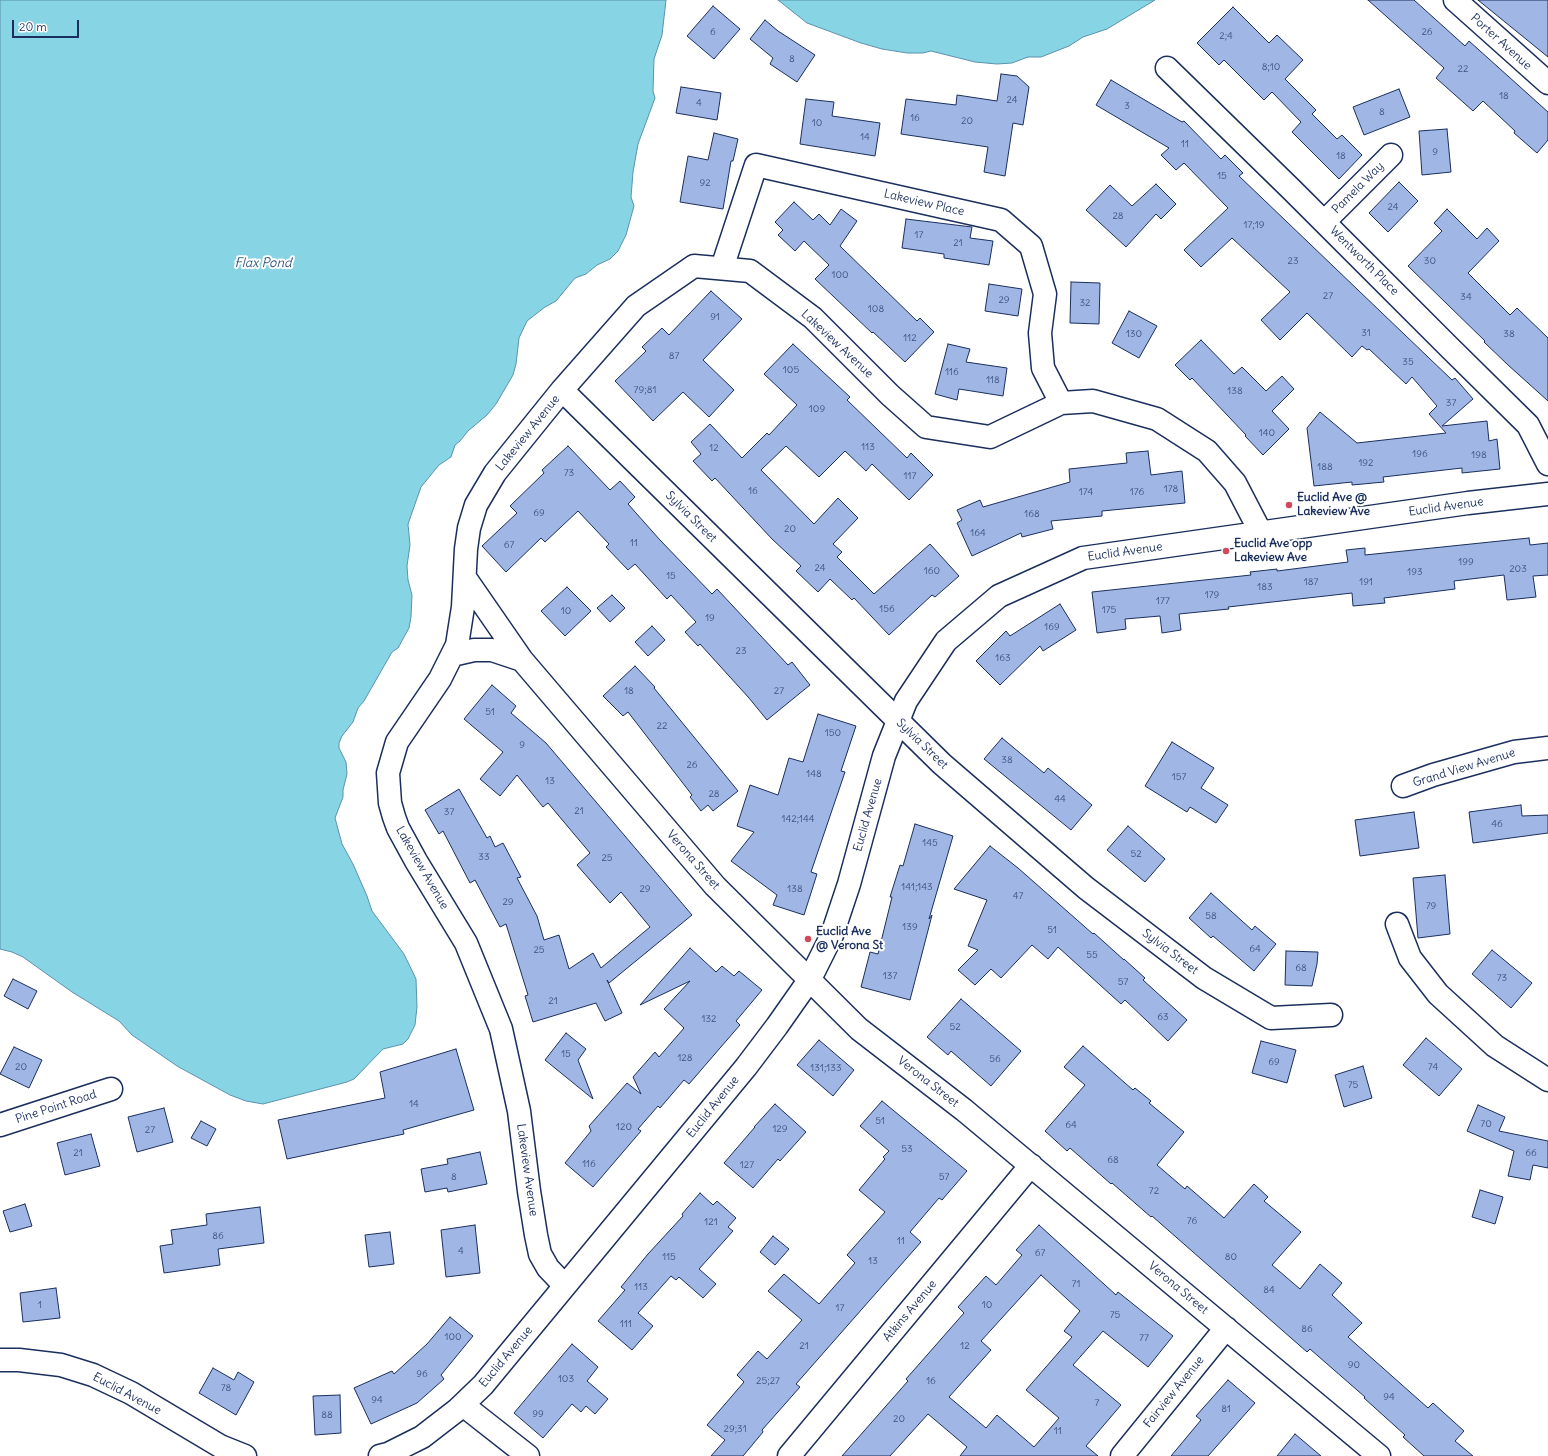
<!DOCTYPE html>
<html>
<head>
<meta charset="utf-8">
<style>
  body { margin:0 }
  #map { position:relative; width:1548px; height:1456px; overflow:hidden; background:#fff; font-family:Delius,sans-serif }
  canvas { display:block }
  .scale { position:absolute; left:12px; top:20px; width:67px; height:18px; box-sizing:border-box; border:2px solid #1b2f5e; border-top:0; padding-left:5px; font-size:12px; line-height:14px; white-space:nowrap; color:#1b2f5e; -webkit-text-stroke:3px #fff; paint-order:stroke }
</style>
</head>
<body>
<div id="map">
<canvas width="1548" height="1456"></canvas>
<div class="scale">20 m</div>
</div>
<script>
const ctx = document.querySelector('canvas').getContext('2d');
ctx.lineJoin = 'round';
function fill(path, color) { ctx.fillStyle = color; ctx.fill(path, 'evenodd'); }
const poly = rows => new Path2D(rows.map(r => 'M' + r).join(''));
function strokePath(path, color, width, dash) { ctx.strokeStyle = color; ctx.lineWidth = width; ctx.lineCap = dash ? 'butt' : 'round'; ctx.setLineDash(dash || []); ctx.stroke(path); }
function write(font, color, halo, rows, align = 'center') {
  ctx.font = font + ' Delius,sans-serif'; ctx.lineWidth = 4; ctx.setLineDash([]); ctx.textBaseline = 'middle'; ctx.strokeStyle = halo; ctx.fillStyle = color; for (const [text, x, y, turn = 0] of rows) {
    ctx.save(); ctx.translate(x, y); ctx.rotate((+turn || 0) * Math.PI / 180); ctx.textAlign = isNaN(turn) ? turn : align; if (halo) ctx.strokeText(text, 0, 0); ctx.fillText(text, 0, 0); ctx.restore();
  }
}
const water = poly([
  [0,0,666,0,662,35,654,59,653,91,655,98,638,144,633,172,631,197,634,206,626,235,618,251,610,259,597,265,586,274,575,278,556,301,545,307,527,321,519,338,516,364,513,375,496,404,487,415,468,431,460,441,455,445,451,457,439,465,421,487,408,524,410,545,407,566,408,580,412,595,411,617,409,628,398,648,392,652,364,701,358,708,353,722,342,736,339,743,339,748,346,762,347,774,343,790,343,797,335,818,342,844,353,864,367,896,372,911,404,954,416,979,417,1007,415,1025,408,1039,403,1044,383,1049,354,1079,347,1082,263,1104,246,1101,230,1095,177,1066,132,1035,119,1021,72,992,23,957,12,952,0,949,0,0],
  [778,0,1155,0,1107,29,1083,37,1069,46,1041,57,1028,57,1012,63,997,64,975,62,931,51,923,53,907,53,882,49,861,43,807,23,778,0]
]);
const building = poly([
  [1368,0,1414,0,1465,46,1469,41,1548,112,1548,140,1537,153,1514,133,1515,131,1483,101,1473,111,1436,78,1444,68,1368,0],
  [1478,0,1548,0,1548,57,1478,0],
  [713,6,740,29,714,59,687,36,713,6],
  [1233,7,1269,43,1277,35,1303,60,1285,79,1316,110,1312,114,1337,139,1342,135,1362,155,1339,179,1292,132,1301,122,1272,92,1264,100,1224,60,1219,65,1197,43,1233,7],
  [765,20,778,31,815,55,797,82,770,64,773,58,750,39,765,20],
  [1001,74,1017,76,1029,87,1023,125,1013,123,1005,176,984,172,988,147,901,134,906,99,956,105,957,95,997,101,1001,74],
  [1111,80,1182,122,1184,121,1221,159,1225,155,1243,173,1239,176,1452,380,1455,378,1473,399,1442,426,1487,421,1489,441,1497,439,1500,469,1462,473,1462,468,1383,477,1384,482,1352,485,1352,482,1314,486,1307,428,1320,412,1357,443,1446,433,1429,414,1437,406,1412,377,1406,384,1369,349,1367,350,1362,346,1352,357,1307,313,1280,340,1261,320,1290,292,1232,238,1201,267,1184,250,1228,208,1184,163,1176,170,1161,155,1169,148,1096,105,1111,80],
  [681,87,721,93,717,120,676,113,681,87],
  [1399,89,1410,117,1364,135,1353,107,1399,89],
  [806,99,834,102,832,116,880,123,875,156,800,144,806,99],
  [1447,129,1451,172,1422,175,1419,131,1447,129],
  [714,133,738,139,733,161,731,161,723,209,680,202,688,156,708,160,714,133],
  [1399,182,1418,201,1388,232,1369,213,1399,182],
  [1156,184,1176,204,1161,219,1156,214,1126,247,1086,210,1110,185,1132,206,1156,184],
  [794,202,813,220,819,214,830,225,841,209,857,221,840,246,917,321,920,318,934,332,905,362,873,332,872,333,815,279,829,265,804,241,795,251,778,235,783,230,775,222,794,202],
  [1447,209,1477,239,1487,228,1499,241,1468,273,1510,315,1517,308,1548,338,1548,401,1508,365,1484,342,1485,341,1408,266,1442,231,1434,223,1447,209],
  [906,219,972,227,970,238,993,241,989,265,944,258,944,254,902,248,906,219],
  [1071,282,1100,283,1099,324,1070,323,1071,282],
  [989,284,1022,289,1018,316,985,311,989,284],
  [711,291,742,319,703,360,734,390,709,417,683,392,653,421,615,381,646,351,642,347,662,328,669,335,711,291],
  [1129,311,1157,326,1139,358,1112,343,1129,311],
  [1201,340,1234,374,1242,367,1266,391,1282,376,1294,389,1272,411,1289,429,1263,455,1245,436,1246,435,1192,378,1190,380,1175,365,1201,340],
  [793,344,850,397,847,400,907,458,911,453,933,475,909,500,872,464,866,471,845,451,819,477,786,446,761,470,814,524,838,498,858,518,833,544,842,552,837,557,874,594,930,544,959,576,935,597,932,595,889,635,854,598,852,600,830,579,818,592,796,571,801,566,772,539,715,478,712,481,693,461,701,454,691,442,710,424,742,458,767,433,769,435,797,405,764,374,793,344],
  [948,344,970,349,966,362,1007,368,1003,396,959,389,957,400,935,394,948,344],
  [568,446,610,490,620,481,635,497,628,504,660,540,712,594,717,589,788,665,792,662,810,685,767,720,749,698,700,644,698,646,685,632,696,622,671,595,667,599,635,564,628,570,606,547,609,544,578,511,545,542,541,538,506,572,482,546,517,513,510,506,544,473,542,470,568,446],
  [1148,451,1151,475,1182,471,1185,503,1102,511,1102,516,1051,521,1053,529,1022,537,1021,533,972,556,957,523,962,520,957,510,980,500,983,507,1070,482,1069,469,1127,463,1126,453,1148,451],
  [1529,538,1530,545,1548,543,1548,575,1533,576,1536,597,1507,600,1504,575,1454,581,1455,589,1384,598,1385,603,1353,606,1352,593,1228,607,1229,609,1179,614,1181,630,1162,633,1160,616,1125,619,1126,629,1097,633,1092,592,1251,575,1250,572,1277,569,1277,571,1348,562,1346,550,1365,548,1365,555,1529,538],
  [567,587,591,611,565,636,541,611,567,587],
  [612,595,625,608,610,622,597,608,612,595],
  [1060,604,1076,630,1043,651,1040,646,1000,685,976,661,1006,631,1010,636,1060,604],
  [652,626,665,640,648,656,635,642,652,626],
  [635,666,655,687,654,688,738,791,713,811,708,805,701,811,690,797,692,795,628,712,623,716,603,696,635,666],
  [492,685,516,706,511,713,546,743,692,915,609,983,607,980,622,1013,605,1021,596,1003,533,1022,525,996,528,995,506,924,500,927,475,880,470,883,443,831,439,834,425,810,459,789,487,838,490,836,495,847,503,843,521,877,517,878,537,916,544,940,559,935,569,969,593,953,601,968,650,927,621,892,610,903,577,865,590,853,548,803,543,807,517,775,500,796,480,779,503,752,464,719,492,685],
  [818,714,856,726,841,771,845,772,811,872,817,874,804,915,773,905,777,895,731,861,754,832,737,826,750,785,778,795,789,758,803,762,818,714],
  [1002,738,1044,773,1048,768,1092,805,1071,830,984,759,1002,738],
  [1172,742,1214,768,1201,788,1228,805,1216,823,1190,807,1187,812,1145,786,1172,742],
  [1521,805,1522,816,1548,815,1548,833,1473,843,1469,812,1521,805],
  [1414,812,1419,848,1360,856,1355,820,1414,812],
  [915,824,953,836,929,919,932,915,910,1000,861,987,870,952,878,954,892,897,890,897,900,865,903,866,915,824],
  [1128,826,1165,859,1145,882,1107,850,1128,826],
  [990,846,1018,868,1093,934,1094,933,1124,960,1124,959,1145,978,1143,980,1187,1020,1168,1041,1125,1000,1121,1004,1058,947,1048,959,1032,945,1001,978,991,969,975,985,958,970,978,950,968,946,987,900,954,889,990,846],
  [1445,875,1450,934,1418,938,1413,878,1445,875],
  [1211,893,1252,930,1255,926,1276,944,1254,971,1213,936,1211,938,1189,918,1211,893],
  [690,948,716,972,722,966,734,976,739,971,762,990,736,1021,740,1025,720,1048,689,1084,684,1080,660,1108,658,1106,638,1129,641,1131,593,1187,565,1163,591,1131,589,1126,627,1083,641,1094,633,1077,655,1052,659,1057,684,1028,664,1009,690,981,640,1005,690,948],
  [1492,950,1532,983,1511,1008,1472,974,1492,950],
  [1286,951,1318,952,1317,964,1312,986,1285,985,1286,951],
  [13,979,37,991,28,1009,4,996,13,979],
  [961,999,1021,1051,991,1086,951,1051,948,1055,927,1037,961,999],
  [566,1033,586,1049,578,1060,593,1099,545,1060,566,1033],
  [1426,1038,1462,1069,1439,1096,1403,1065,1426,1038],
  [819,1040,854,1070,833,1096,797,1065,819,1040],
  [1261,1041,1296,1050,1287,1083,1252,1073,1261,1041],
  [1083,1046,1133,1090,1135,1088,1151,1101,1149,1103,1184,1132,1157,1165,1185,1189,1187,1186,1224,1218,1254,1184,1268,1197,1264,1201,1301,1232,1272,1265,1300,1289,1320,1264,1342,1283,1332,1295,1362,1323,1348,1337,1428,1408,1433,1403,1464,1431,1455,1441,1473,1456,1424,1456,1403,1437,1405,1435,1364,1398,1365,1397,1310,1349,1307,1352,1152,1216,1151,1217,1112,1183,1111,1184,1070,1148,1067,1151,1045,1131,1085,1085,1064,1067,1083,1046],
  [14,1047,42,1060,29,1088,0,1074,14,1047],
  [456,1049,474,1110,403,1130,404,1134,287,1159,278,1120,385,1098,380,1072,456,1049],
  [1363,1066,1372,1098,1344,1107,1335,1075,1363,1066],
  [882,1101,967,1171,942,1200,939,1198,910,1232,921,1242,796,1384,800,1387,762,1430,763,1432,743,1456,711,1456,725,1440,707,1425,744,1382,737,1375,758,1351,767,1359,802,1320,768,1291,784,1274,819,1304,855,1263,847,1255,885,1212,859,1190,885,1159,883,1157,889,1151,860,1126,882,1101],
  [775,1104,806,1132,780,1161,778,1159,753,1188,724,1163,755,1127,754,1127,775,1104],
  [1478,1105,1505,1117,1499,1131,1548,1141,1548,1168,1533,1165,1530,1180,1508,1176,1514,1151,1467,1131,1478,1105],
  [164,1108,173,1142,137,1152,128,1117,164,1108],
  [201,1121,216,1129,207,1146,191,1138,201,1121],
  [91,1134,100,1166,65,1175,57,1143,91,1134],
  [480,1152,487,1184,448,1192,447,1188,425,1192,421,1169,448,1164,447,1159,480,1152],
  [1480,1190,1503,1197,1495,1224,1472,1217,1480,1190],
  [700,1193,713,1205,717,1201,736,1218,728,1227,733,1231,699,1269,716,1284,703,1298,679,1277,676,1280,671,1276,638,1313,653,1326,632,1350,598,1321,625,1290,621,1287,648,1254,683,1216,682,1214,700,1193],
  [25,1204,32,1226,10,1232,3,1211,25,1204],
  [260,1207,264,1243,218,1249,220,1265,164,1273,160,1246,173,1244,171,1230,207,1225,206,1214,260,1207],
  [475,1225,480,1273,446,1277,441,1230,475,1225],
  [1039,1225,1116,1295,1118,1292,1173,1336,1148,1367,1103,1331,1073,1365,1121,1405,1086,1446,1098,1456,960,1456,967,1447,928,1414,890,1456,842,1456,908,1381,906,1379,964,1313,958,1307,986,1276,996,1285,1022,1255,1016,1250,1039,1225],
  [1041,1275,1080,1311,1064,1331,1072,1337,1026,1390,1059,1418,1034,1447,997,1415,986,1428,949,1397,991,1350,981,1341,1041,1275],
  [390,1232,394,1264,369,1267,365,1235,390,1232],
  [773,1236,789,1249,775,1265,760,1252,773,1236],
  [56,1288,60,1318,23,1322,20,1293,56,1288],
  [450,1317,473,1336,441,1375,444,1379,417,1403,371,1424,354,1388,392,1371,394,1374,427,1344,450,1317],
  [572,1344,598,1367,587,1381,608,1399,595,1414,586,1406,581,1412,572,1404,543,1438,514,1413,572,1344],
  [213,1368,234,1380,238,1372,254,1382,236,1415,199,1393,213,1368],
  [1228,1380,1255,1403,1208,1456,1171,1456,1201,1420,1196,1416,1228,1380],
  [340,1395,341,1433,315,1435,313,1396,340,1395],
  [1295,1434,1321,1456,1277,1456,1295,1434]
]);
const minor = poly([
  [1455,0,1548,83],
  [1167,68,1293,191,1449,347,1528,425,1548,464],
  [1324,222,1391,155],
  [722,268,756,165,1001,220,1031,246,1045,294,1040,333,1043,368,1061,403],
  [562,390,942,764,1086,888,1204,978,1271,1018,1331,1015],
  [466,579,522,660,715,886,859,1029,964,1110,1379,1456],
  [452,655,474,650,492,650,522,660],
  [1403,786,1433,775,1514,752,1548,748],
  [1397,924,1410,958,1438,994,1495,1046,1548,1080],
  [0,1125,111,1089],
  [565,1286,548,1268,540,1254,536,1235,529,1191,519,1111,501,1029,466,943,416,861,398,828,394,817,390,803,388,773,397,742,440,679,457,645,463,607,466,549,469,528,476,505,495,473,562,390,636,306,694,266,750,271,813,318,890,395,926,427,990,437,1061,403,1093,401,1157,419,1207,451,1235,483,1261,533],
  [0,1360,19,1360,61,1365,93,1375,131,1393,220,1446,245,1456],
  [463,1405,528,1456],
  [380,1456,388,1454,422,1437,457,1410,483,1385,746,1067,777,1026,810,979,832,935,849,884,884,756,906,701,946,641,999,596,1083,558,1468,503,1548,494],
  [789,1456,1031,1165],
  [1122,1456,1226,1328]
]);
const markers = [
  [1289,505,4,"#d1495b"],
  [1226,551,4,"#d1495b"],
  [808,939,4,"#d1495b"]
];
const numberNames = [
  ["6",713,32],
  ["26",1427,32],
  ["2;4",1226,36],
  ["8",792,59],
  ["8;10",1271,67],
  ["22",1463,69],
  ["18",1504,96],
  ["24",1012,100],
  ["4",699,103],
  ["3",1127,106],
  ["8",1382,112],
  ["16",915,118],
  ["20",967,121],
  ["10",817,123],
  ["14",865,137],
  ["11",1185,144],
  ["9",1435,152],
  ["18",1341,156],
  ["15",1222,176],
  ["92",705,183],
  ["24",1393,207],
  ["28",1118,216],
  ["17;19",1254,225],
  ["17",919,235],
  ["21",958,243],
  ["23",1293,261],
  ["30",1430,261],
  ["100",840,275],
  ["27",1328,296],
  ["34",1466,297],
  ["29",1004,300],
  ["32",1085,303],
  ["108",876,309],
  ["91",715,317],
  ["31",1366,333],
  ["130",1134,334],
  ["38",1509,334],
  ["112",910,338],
  ["87",674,356],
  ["35",1408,362],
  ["105",791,370],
  ["116",952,372],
  ["118",993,380],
  ["79;81",645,390],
  ["138",1235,391],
  ["37",1451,403],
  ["109",817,409],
  ["140",1267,433],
  ["113",868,447],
  ["12",714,448],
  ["196",1420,454],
  ["198",1479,455],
  ["192",1366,463],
  ["188",1325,467],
  ["73",569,473],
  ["117",910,476],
  ["178",1171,489],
  ["16",753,491],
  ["174",1086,492],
  ["176",1137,492],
  ["69",539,513],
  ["168",1032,514],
  ["20",790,529],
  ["164",978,533],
  ["11",634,543],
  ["67",509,545],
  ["199",1466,562],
  ["24",820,568],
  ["203",1518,569],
  ["160",932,571],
  ["193",1415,572],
  ["15",671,576],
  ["187",1311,582],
  ["191",1366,582],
  ["183",1265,587],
  ["179",1212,595],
  ["177",1163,601],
  ["156",887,609],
  ["175",1109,610],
  ["10",566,611],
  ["19",710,618],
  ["169",1052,627],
  ["23",741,651],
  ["163",1003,658],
  ["18",629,691],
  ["27",779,691],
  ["51",490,712],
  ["22",662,726],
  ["150",833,733],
  ["9",522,745],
  ["38",1007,760],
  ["26",692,765],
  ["148",814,774],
  ["157",1179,777],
  ["13",550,781],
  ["28",714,794],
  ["44",1060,799],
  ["21",579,811],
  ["37",449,812],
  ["142;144",798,819],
  ["46",1497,824],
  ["145",930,843],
  ["52",1136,854],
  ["33",484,857],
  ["25",607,858],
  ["141;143",917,887],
  ["29",645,889],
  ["138",795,889],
  ["47",1018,896],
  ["29",508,902],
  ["79",1431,906],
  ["58",1211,916],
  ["139",910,927],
  ["51",1052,930],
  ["64",1255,949],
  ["25",539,950],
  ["55",1092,955],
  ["68",1301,968],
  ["137",890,976],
  ["73",1502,978],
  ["57",1123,982],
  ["21",553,1001],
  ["63",1163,1017],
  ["132",709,1019],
  ["52",955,1027],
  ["15",566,1054],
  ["128",685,1058],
  ["56",995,1059],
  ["69",1274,1062],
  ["20",21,1067],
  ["74",1433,1067],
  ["131;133",826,1068],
  ["75",1353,1085],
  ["14",414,1104],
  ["51",880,1121],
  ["70",1486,1124],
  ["64",1071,1125],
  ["120",624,1127],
  ["129",780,1129],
  ["27",150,1130],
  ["53",907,1149],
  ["21",78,1153],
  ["66",1531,1153],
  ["68",1113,1160],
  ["116",589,1164],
  ["127",747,1165],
  ["8",454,1177],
  ["57",944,1177],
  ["72",1154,1191],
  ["76",1192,1221],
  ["121",711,1222],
  ["86",218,1236],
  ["11",901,1241],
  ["4",461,1251],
  ["67",1040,1253],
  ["115",669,1257],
  ["80",1231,1257],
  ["13",873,1261],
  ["71",1076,1284],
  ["113",641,1287],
  ["84",1269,1290],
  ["1",40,1305],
  ["10",987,1305],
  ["17",840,1308],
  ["75",1115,1315],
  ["111",626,1324],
  ["86",1307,1329],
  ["100",453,1337],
  ["77",1144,1338],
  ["21",804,1346],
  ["12",965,1346],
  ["90",1354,1365],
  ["96",422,1374],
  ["103",566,1379],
  ["25;27",768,1381],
  ["16",931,1381],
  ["78",226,1388],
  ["94",1389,1397],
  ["94",377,1400],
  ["7",1097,1403],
  ["81",1226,1409],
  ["99",538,1414],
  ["88",327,1415],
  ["20",899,1419],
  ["29;31",735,1429],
  ["11",1058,1431]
];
const streetNames = [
  ["Porter Avenue",1501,42,42],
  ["Pamela Way",1358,188,-45],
  ["Lakeview Place",924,203,13],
  ["Wentworth Place",1364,261,45],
  ["Lakeview Avenue",837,344,43],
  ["Lakeview Avenue",528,433,-51],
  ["Euclid Avenue",1446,507,-8],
  ["Sylvia Street",691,517,45],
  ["Euclid Avenue",1125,552,-8],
  ["Sylvia Street",922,744,44],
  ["Grand View Avenue",1464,768,-17],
  ["Euclid Avenue",868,815,-74],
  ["Verona Street",693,860,49],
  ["Lakeview Avenue",422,868,60],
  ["Sylvia Street",1170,952,37],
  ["Verona Street",928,1082,38],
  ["Pine Point Road",56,1107,-18],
  ["Euclid Avenue",713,1107,-51],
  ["Lakeview Avenue",527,1170,82],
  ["Verona Street",1178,1288,40],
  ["Atkins Avenue",910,1311,-50],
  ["Euclid Avenue",506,1357,-50],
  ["Fairview Avenue",1174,1392,-51],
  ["Euclid Avenue",127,1394,28]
];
const poiNames = [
  ["Euclid Ave @",1297,498],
  ["Lakeview Ave",1297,512],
  ["Euclid Ave opp",1234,544],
  ["Lakeview Ave",1234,558],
  ["Euclid Ave",816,932],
  ["@ Verona St",816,946]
];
const waterNames = [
  ["Flax Pond",263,263]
];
fill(water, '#86d4e4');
strokePath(water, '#5b92ae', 1);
fill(building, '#a0b6e4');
strokePath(building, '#1b2f5e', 1);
strokePath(minor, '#1b2f5e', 25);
strokePath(minor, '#fff', 22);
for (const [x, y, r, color] of markers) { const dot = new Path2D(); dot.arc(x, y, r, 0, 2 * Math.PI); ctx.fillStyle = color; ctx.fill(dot); strokePath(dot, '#fff', 1.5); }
write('10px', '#3c5180', null, numberNames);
write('12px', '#1b2f5e', '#fff', streetNames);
write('bold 12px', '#1b2f5e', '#fff', poiNames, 'left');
write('italic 13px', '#365880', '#fff', waterNames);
</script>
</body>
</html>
